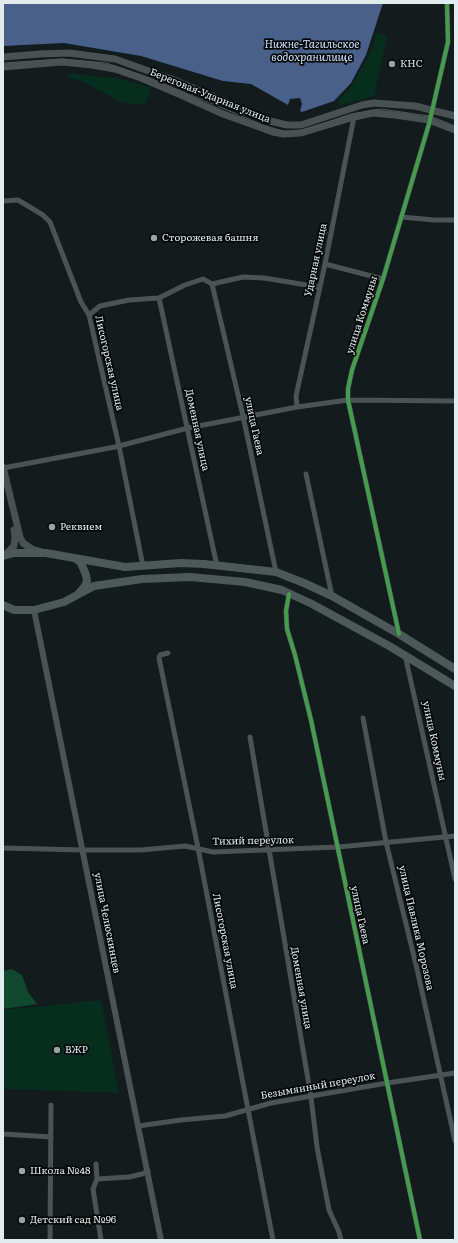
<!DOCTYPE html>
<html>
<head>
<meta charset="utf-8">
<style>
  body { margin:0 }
  #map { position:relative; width:458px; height:1243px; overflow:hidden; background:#131b1c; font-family:Literata,serif }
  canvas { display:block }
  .frame { position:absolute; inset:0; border:4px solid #e2ecee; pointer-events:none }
</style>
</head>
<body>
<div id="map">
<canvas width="458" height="1243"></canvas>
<div class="frame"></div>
</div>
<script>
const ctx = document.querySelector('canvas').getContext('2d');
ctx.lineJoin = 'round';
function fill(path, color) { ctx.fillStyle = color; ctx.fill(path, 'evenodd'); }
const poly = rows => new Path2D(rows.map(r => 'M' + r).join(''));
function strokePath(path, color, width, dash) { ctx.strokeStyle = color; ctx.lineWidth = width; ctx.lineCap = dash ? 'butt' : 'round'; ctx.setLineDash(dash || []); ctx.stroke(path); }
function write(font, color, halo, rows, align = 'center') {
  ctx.font = font + ' Literata,serif'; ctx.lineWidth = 3.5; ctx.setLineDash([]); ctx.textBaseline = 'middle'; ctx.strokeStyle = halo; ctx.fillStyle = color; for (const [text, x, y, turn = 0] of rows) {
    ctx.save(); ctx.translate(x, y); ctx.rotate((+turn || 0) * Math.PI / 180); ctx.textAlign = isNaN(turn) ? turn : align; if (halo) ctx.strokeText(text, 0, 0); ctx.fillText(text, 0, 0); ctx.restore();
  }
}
const green = poly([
  [377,32,387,37,374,96,339,106,338,100,352,86,373,47],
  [65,73,115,78,150,87,146,103,135,105,119,101,81,81,71,78],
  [101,1000,119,1093,3,1089,3,1010]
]);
const forest = poly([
  [12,969,22,975,28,992,37,1004,3,1009,3,971]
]);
const water = poly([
  [3,3,383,3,366,55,351,83,334,101,302,112,300,111,302,104,300,98,290,99,288,105,251,84,223,81,141,56,64,43,3,46]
]);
const minor = poly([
  [3,201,18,200,43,215,50,222,81,302,89,315,119,446,143,566],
  [401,217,434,220,455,220],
  [325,264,383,279],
  [212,284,243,416,276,572],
  [159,298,217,566],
  [89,315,100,306,129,300,159,298,185,285,203,279,212,284,243,277,264,278,319,287],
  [297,407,296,396,325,264,354,117],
  [3,468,115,447,188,428,297,407,348,400,455,401],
  [306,474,332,596],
  [289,594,286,611,287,629,295,655,311,720,420,1240],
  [399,634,348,400,348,389,352,370,383,279,429,124,448,42,447,3],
  [168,653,160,655,159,658,198,848,273,1240],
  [405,655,455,879],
  [363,718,386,842,417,969,455,1141],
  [250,737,311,1097,317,1147,329,1210,339,1232,341,1240],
  [3,848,82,850,141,850,185,846,213,852,338,847,455,836],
  [138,1126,181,1120,225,1116,271,1103,387,1083,455,1073],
  [3,1134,51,1137],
  [96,1164,97,1179,93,1189,101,1240],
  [97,1179,129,1177,142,1174,148,1171],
  [50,1240,51,1105]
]);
const tertiary = poly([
  [34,610,161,1240]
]);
const secondary = poly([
  [3,57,40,54,69,53,115,59,174,80,270,121,287,125,301,125,362,105,374,103,415,106,455,116],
  [3,67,62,62,92,65,115,69,141,78,181,95,223,114,273,132,284,134,301,133,354,117,373,113,395,115,429,120,455,130],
  [3,467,20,537,23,543,32,549,42,552],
  [5,555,14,546,15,538,14,530]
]);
const primary = poly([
  [3,556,14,553,46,553,125,567,181,563,204,564,276,572,304,583,332,596,399,634,455,669],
  [76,559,81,563,86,575,87,581,85,586,79,593],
  [3,605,14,610,34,610,64,602,94,586,142,579,190,577,245,582,282,590,312,604,391,647,455,686]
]);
const tram = poly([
  [3,63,62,59,106,63,150,78,263,125,286,132,296,132,322,124,351,114,381,109,430,116,455,126]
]);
const cycleway = poly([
  [289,594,286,611,287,629,295,655,311,720,420,1240],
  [399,634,348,400,348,389,352,370,383,279,429,124,448,42,447,3]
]);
const markers = [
  [392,64,4,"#9aa3a4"],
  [154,238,4,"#9aa3a4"],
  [52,527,4,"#9aa3a4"],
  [57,1050,4,"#9aa3a4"],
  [22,1171,4,"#9aa3a4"],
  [22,1220,4,"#9aa3a4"]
];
const poiNames = [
  ["КНС",400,64],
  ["Сторожевая башня",162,238],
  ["Реквием",60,527],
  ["ВЖР",65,1050],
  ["Школа №48",30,1171],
  ["Детский сад №96",30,1220]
];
const streetNames = [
  ["Береговая-Ударная улица",210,96,22],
  ["Ударная улица",316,260,-78],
  ["улица Коммуны",362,315,-72],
  ["Лисогорская улица",109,363,77],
  ["улица Гаева",254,426,78],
  ["Доменная улица",197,430,78],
  ["улица Коммуны",434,741,78],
  ["Тихий переулок",253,841,-1],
  ["улица Гаева",360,915,78],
  ["улица Челюскинцев",107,923,79],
  ["улица Павлика Морозова",416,928,77],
  ["Лисогорская улица",225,941,79],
  ["Доменная улица",301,988,80],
  ["Безымянный переулок",318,1086,-10]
];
const waterNames = [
  ["Нижне-Тагильское",312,45],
  ["водохранилище",312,58]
];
fill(green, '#062d1d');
fill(forest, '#104930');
fill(water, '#48608a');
strokePath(minor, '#4c5354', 5);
strokePath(tertiary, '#4c5354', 6);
strokePath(secondary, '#495152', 7);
strokePath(primary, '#4c5958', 8);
strokePath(tram, '#535758', 1);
strokePath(cycleway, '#469c4c', 4);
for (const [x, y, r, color] of markers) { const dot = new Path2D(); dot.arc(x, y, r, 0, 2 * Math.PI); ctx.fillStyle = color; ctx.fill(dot); strokePath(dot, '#030708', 1.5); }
write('10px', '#e2ecee', '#030708', poiNames, 'left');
write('10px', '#e2ecee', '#030708', streetNames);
write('italic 11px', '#cfe0fd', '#030708', waterNames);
</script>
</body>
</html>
